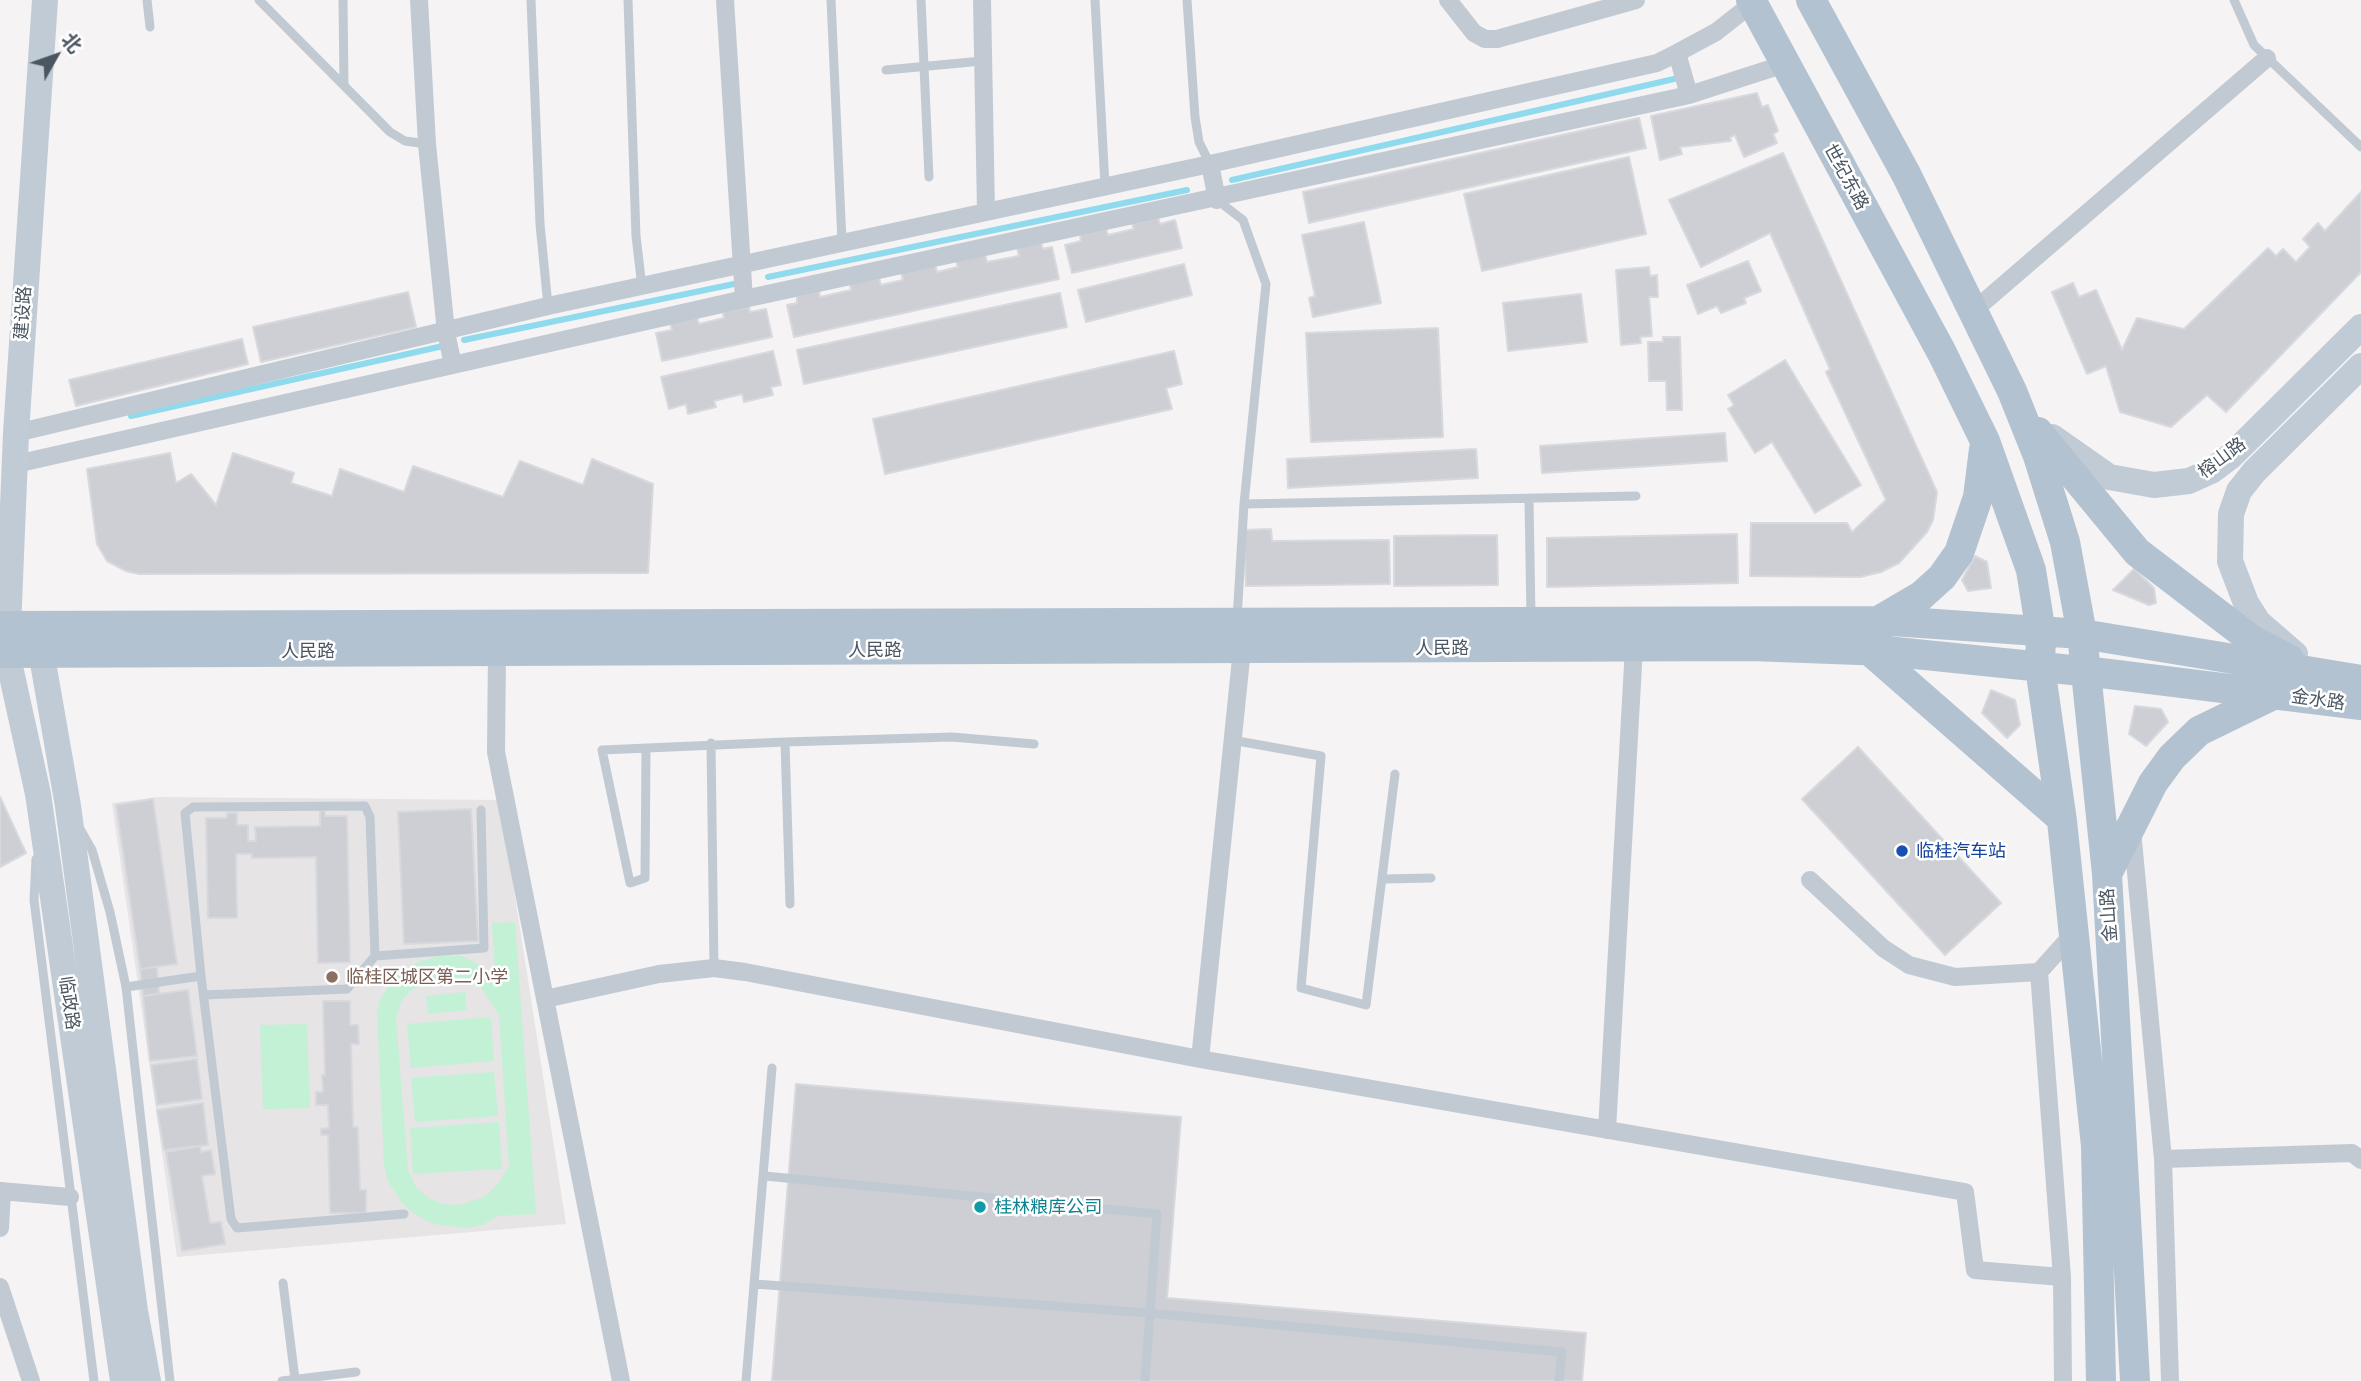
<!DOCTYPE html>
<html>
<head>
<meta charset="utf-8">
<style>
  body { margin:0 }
  #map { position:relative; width:2361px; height:1381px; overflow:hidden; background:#f5f3f3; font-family:"Public Sans","Noto Sans SC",sans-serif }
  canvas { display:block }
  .north { position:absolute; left:21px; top:21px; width:70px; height:70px; -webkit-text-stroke:5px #fff; paint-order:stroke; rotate:50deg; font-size:19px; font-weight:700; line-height:28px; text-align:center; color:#4a5661 }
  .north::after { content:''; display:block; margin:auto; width:24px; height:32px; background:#4a5661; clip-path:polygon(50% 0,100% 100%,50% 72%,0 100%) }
</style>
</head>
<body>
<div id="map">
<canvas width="2361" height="1381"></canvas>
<div class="north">北</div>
</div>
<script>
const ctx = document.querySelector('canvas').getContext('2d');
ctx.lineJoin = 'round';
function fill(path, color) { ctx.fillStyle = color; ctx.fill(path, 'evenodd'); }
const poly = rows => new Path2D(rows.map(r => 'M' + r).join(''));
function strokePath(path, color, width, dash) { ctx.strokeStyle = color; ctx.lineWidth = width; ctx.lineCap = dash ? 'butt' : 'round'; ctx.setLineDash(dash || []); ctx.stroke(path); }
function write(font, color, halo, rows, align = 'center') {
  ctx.font = font + ' "Public Sans","Noto Sans SC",sans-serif'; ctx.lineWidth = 5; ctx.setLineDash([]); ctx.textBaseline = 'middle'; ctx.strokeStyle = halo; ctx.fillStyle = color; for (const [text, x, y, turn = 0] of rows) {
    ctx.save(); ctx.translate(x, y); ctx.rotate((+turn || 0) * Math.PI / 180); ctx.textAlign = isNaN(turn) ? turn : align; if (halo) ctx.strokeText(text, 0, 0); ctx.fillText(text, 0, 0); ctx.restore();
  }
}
const education = poly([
  [158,797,500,800,566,1224,177,1257,112,803]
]);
const green = poly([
  [515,922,536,1214,498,1216,482,1225,466,1228,433,1224,413,1213,402,1203,388,1181,384,1165,377,1011,380,999,398,975,416,963,438,956,462,956,495,973,492,923],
  [443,976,467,979,480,986,499,1015,509,1166,498,1184,484,1197,459,1205,442,1204,427,1197,416,1187,408,1170,396,1018,402,1000,413,989],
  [465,992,467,1010,428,1014,426,996],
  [491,1017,494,1061,411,1068,407,1024],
  [307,1024,310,1108,263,1109,260,1025],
  [494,1072,498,1116,415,1122,411,1078],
  [499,1122,502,1169,413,1174,410,1128]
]);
const stream = poly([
  [1232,180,1674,79],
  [768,277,1187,190],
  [464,340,734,284],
  [131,416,443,346]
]);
const building = poly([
  [1757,93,1762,107,1768,105,1778,131,1773,134,1777,143,1744,157,1735,135,1730,137,1731,141,1680,147,1682,154,1660,160,1651,116,1757,93],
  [1639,118,1646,148,1309,223,1303,192,1639,118],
  [1783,153,1937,492,1933,520,1927,532,1899,563,1881,572,1860,577,1750,576,1751,523,1847,523,1852,532,1886,500,1826,372,1830,369,1770,233,1701,267,1669,200,1783,153],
  [1629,157,1646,234,1482,271,1464,194,1629,157],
  [2361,192,2361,272,2226,412,2207,395,2171,427,2120,412,2106,366,2087,374,2052,292,2073,283,2079,297,2096,290,2122,350,2137,318,2184,329,2268,248,2276,256,2283,249,2296,262,2310,247,2303,239,2318,223,2325,231,2361,192],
  [1158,218,1160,224,1175,220,1182,248,1072,273,1065,245,1081,241,1080,235,1106,229,1108,235,1134,229,1132,224,1158,218],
  [1364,222,1381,303,1313,317,1309,298,1315,296,1302,235,1364,222],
  [1041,243,1043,249,1052,247,1059,279,794,337,787,305,797,303,797,296,819,291,820,297,851,290,850,284,879,278,881,285,903,280,901,272,935,265,937,272,958,267,956,261,985,254,987,262,1019,256,1017,248,1041,243],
  [1748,261,1761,291,1744,298,1746,303,1721,313,1717,306,1698,314,1687,285,1748,261],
  [1184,264,1192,295,1086,322,1078,290,1184,264],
  [1649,267,1650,276,1657,275,1658,297,1649,297,1652,336,1640,337,1641,343,1621,345,1616,270,1649,267],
  [408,292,416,327,261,362,253,327,408,292],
  [1060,293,1067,327,804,384,797,350,1060,293],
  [1581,294,1587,342,1508,351,1503,303,1581,294],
  [749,307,750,312,766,309,772,337,662,361,656,333,672,330,670,324,697,318,699,324,724,318,723,312,749,307],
  [1438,328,1443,437,1311,442,1306,333,1438,328],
  [1663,337,1680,337,1682,410,1667,410,1666,381,1649,381,1648,342,1663,342,1663,337],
  [242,339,248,364,76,406,69,380,242,339],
  [773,351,781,385,771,387,773,395,744,402,742,394,714,401,716,407,688,414,686,404,669,409,661,377,773,351],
  [1174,351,1182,384,1166,388,1172,409,885,474,873,419,1174,351],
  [1785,360,1861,485,1815,513,1772,442,1755,453,1728,409,1734,405,1728,395,1785,360],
  [1725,433,1727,461,1542,473,1540,446,1725,433],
  [1476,449,1478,478,1288,488,1287,459,1476,449],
  [170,453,176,483,191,474,216,505,233,453,294,473,291,483,332,496,340,469,404,492,413,466,503,497,520,461,583,485,592,459,653,484,648,573,139,574,126,571,107,561,97,544,87,469,170,453],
  [1271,529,1272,541,1389,540,1390,584,1246,586,1244,530,1271,529],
  [1737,534,1738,583,1547,587,1547,538,1737,534],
  [1497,535,1498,585,1394,586,1394,536,1497,535],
  [1975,556,1987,562,1991,588,1968,591,1962,580,1975,556],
  [2134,569,2154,588,2156,603,2149,605,2113,590,2134,569],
  [1991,690,2015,700,2020,725,2007,738,1982,713,1991,690],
  [2135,706,2161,709,2168,722,2146,746,2129,734,2135,706],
  [1858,747,2001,903,1945,955,1802,799,1858,747],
  [0,797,26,853,0,867,0,797],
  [153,799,177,964,140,969,116,805,153,799],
  [471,809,478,941,404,944,398,812,471,809],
  [320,811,325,811,325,816,347,816,350,962,318,963,316,857,252,858,252,854,236,854,237,918,208,918,206,818,227,818,227,813,237,813,237,825,248,825,248,841,256,841,255,827,320,826,320,811],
  [157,967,159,994,143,996,140,969,157,967],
  [188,990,197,1056,150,1061,143,996,188,990],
  [323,1001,350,1001,350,1025,358,1025,359,1044,351,1044,353,1127,358,1127,360,1190,366,1190,366,1213,330,1213,328,1135,321,1135,321,1129,329,1128,328,1105,316,1105,316,1092,323,1092,322,1075,325,1075,323,1001],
  [197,1059,202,1099,157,1105,151,1065,197,1059],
  [796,1084,1181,1117,1167,1298,1586,1333,1582,1381,772,1381,796,1084],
  [203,1103,208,1145,164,1150,157,1110,203,1103],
  [200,1146,201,1152,211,1150,215,1174,202,1176,210,1223,221,1222,225,1244,182,1251,166,1152,200,1146]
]);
const lane = poly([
  [147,0,150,27],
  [259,0,390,132,405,141,427,144],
  [343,0,344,85],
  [531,0,540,224,548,306],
  [628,0,636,236,642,287],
  [831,0,842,241],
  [921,0,929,177],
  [1095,0,1105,186],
  [1187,0,1195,117,1199,142,1210,164],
  [2234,0,2254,45,2361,147],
  [886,70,982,61],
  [1217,200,1243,220,1266,284,1244,504,1237,619],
  [1529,500,1531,617],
  [1244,504,1636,496],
  [1232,740,1321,756,1301,988,1366,1005,1395,774],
  [785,742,952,737,1034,744],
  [711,743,714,968],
  [646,749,645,878,630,883,602,750,785,742,790,904],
  [80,829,92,850,110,912,126,987,170,1381],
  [36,859,34,900,94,1381],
  [1384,879,1431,878],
  [375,956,484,948,481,810],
  [201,976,185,813,193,807,365,806,370,817,375,956,347,989,204,995],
  [126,987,201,976,231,1219,237,1228,404,1214],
  [765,1176,1157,1214,1145,1381],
  [283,1283,295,1379],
  [755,1284,1149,1313,1562,1352,1559,1381],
  [282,1381,356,1372],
  [746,1381,772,1068]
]);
const street = poly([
  [419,0,427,144,446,332,453,365],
  [725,0,744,299],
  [982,0,986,211],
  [1448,0,1474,33,1485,39,1497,39,1636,0],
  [1677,53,1716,32,1753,3],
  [1210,164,1217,200],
  [1971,313,2267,58],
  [16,433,548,306,1210,164,1657,63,1677,53,1689,95,1785,64],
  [16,464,744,299,1689,95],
  [497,651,496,752,621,1381],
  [2132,830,2163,1159,2170,1381],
  [1810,880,1883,948,1909,965,1955,977,2039,972],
  [545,999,659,974,714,968,745,972,1200,1059,1965,1192,1975,1270,2062,1277,2063,1381],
  [1200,1059,1242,649],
  [1607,1130,1634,647],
  [2163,1159,2352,1153,2361,1160],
  [0,1191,70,1197],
  [0,1228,2,1191],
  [2062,1277,2039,972,2073,934],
  [0,1287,31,1381]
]);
const secondary = poly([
  [45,0,16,433,7,653,38,794,123,1381],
  [2052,437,2109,477,2154,485,2189,481,2211,471,2231,456,2361,327],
  [40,631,41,651,68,806,135,1311,148,1381],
  [2295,654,2258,622,2246,603,2230,561,2231,514,2239,491,2254,472,2361,366]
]);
const primary = poly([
  [1751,0,1942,353,1985,441,2031,570,2041,633,2040,667,2062,821,2096,1146,2101,1381],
  [1811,0,1906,174,2012,391,2038,456,2065,542,2082,634,2107,874,2135,1381],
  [2038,432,2137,552,2252,640,2289,659],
  [1880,620,1921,596,1942,577,1959,553,1978,497,1984,449],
  [0,626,1892,621,2082,634,2361,680],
  [1870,651,2061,818],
  [0,653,1751,646,1886,651,2101,673,2361,705],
  [2107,874,2153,783,2172,757,2199,731,2275,694]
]);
const markers = [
  [1902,851,7,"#1a4fb4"],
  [332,977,7,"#8d6e63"],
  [980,1207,7,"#0f9aa8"]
];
const streetNames = [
  ["世纪东路",1846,177,61],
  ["建设路",23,313,-86],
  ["榕山路",2222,458,-37],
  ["人民路",1442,648],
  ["人民路",875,650],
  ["人民路",308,651],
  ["金水路",2318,700,8],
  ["金山路",2109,915,-94],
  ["临政路",69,1003,82]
];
const transitNames = [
  ["临桂汽车站",1916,851]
];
const educationNames = [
  ["临桂区城区第二小学",346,977]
];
const cultureNames = [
  ["桂林粮库公司",994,1207]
];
fill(education, '#e6e4e5');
fill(green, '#c3f1d5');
strokePath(stream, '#90daee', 6);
fill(building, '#cdcfd5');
strokePath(building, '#d7d9de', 2);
strokePath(lane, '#c1cad2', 9);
strokePath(street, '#c1cad2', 18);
strokePath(secondary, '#c1cbd6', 26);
strokePath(primary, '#b3c2d1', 30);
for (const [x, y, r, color] of markers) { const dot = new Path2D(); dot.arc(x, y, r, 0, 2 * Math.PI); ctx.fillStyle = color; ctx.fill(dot); strokePath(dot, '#fff', 2.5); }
write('18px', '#4a5661', '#fff', streetNames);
write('18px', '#164399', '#fff', transitNames, 'left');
write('18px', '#785e54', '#fff', educationNames, 'left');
write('18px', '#0d838f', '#fff', cultureNames, 'left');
</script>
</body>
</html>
